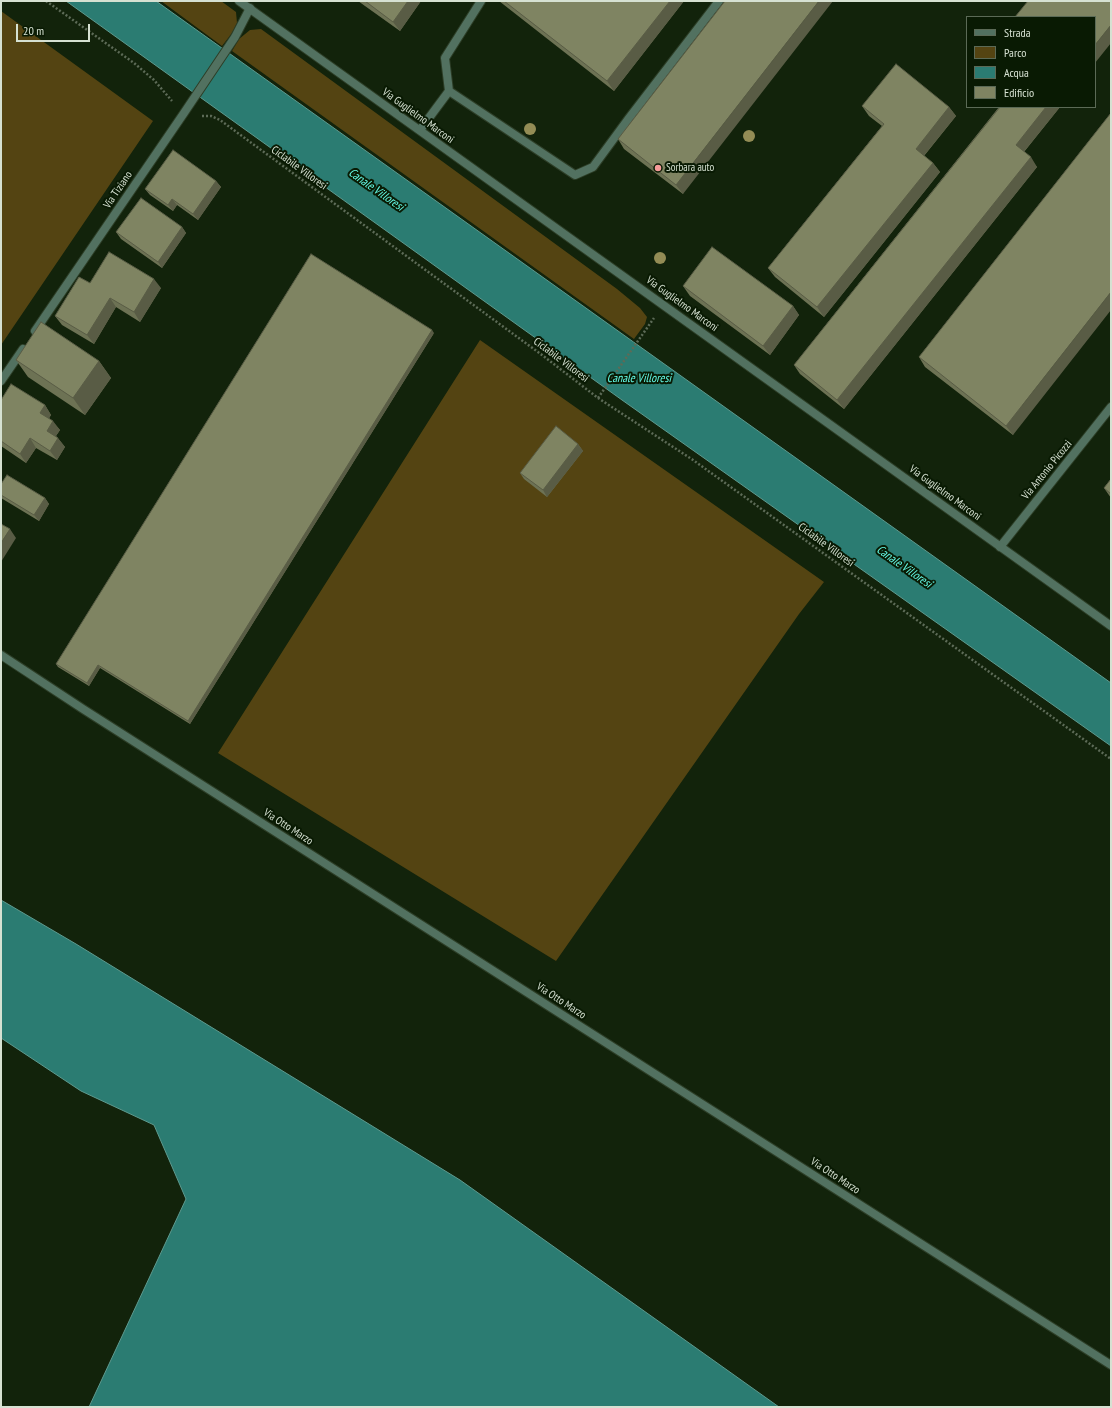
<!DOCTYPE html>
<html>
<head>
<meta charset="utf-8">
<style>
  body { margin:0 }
  #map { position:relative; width:1112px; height:1408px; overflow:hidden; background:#12230b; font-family:"PT Sans Narrow",sans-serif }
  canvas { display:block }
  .frame { position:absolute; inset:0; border:2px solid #d6e1d2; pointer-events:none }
  .legend { position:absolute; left:966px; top:16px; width:130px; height:92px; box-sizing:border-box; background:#091a03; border:1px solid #5b6a56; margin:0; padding:5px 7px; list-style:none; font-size:12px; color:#d6e1d2 }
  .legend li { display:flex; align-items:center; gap:8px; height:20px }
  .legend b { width:20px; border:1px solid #5b6a56 }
  .scale { position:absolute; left:16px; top:24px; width:74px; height:18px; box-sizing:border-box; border:2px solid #d6e1d2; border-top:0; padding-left:5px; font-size:12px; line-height:14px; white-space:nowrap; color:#d6e1d2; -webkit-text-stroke:3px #091a03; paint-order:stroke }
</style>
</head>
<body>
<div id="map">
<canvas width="1112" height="1408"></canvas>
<div class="frame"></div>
<ul class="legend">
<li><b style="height:5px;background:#527160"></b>Strada</li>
<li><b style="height:11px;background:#544412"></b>Parco</li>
<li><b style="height:11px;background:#2b7c72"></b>Acqua</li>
<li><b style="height:11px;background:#7f8462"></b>Edificio</li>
</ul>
<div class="scale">20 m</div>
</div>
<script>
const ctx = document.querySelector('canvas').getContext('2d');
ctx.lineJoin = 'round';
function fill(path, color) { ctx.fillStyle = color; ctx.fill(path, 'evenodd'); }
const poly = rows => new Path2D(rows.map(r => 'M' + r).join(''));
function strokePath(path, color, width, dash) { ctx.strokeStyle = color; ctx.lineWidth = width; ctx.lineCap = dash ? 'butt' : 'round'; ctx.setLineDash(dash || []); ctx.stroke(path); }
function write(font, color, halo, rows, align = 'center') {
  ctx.font = font + ' "PT Sans Narrow",sans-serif'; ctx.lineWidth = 4; ctx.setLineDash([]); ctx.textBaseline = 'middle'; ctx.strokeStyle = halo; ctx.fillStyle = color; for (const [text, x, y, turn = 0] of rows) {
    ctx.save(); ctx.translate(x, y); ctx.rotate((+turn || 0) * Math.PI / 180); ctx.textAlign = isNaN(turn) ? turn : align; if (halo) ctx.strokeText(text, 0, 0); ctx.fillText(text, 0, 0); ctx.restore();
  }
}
const green = poly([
  [161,1,221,1,236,12,237,23,232,33,222,46],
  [1,11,153,121,1,345],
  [261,29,617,289,640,308,647,317,645,324,634,339,232,51,239,39,250,30],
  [480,340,824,582,799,614,556,961,218,753]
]);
const water = poly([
  [66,1,156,1,1111,683,1111,746,622,400,66,1],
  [1,900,76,944,460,1180,779,1407,89,1407,186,1199,154,1125,81,1091,1,1038,1,900]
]);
const path = poly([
  [46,1,134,63,154,80,172,101],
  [202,116,211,116,220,120,542,355,598,398,693,460,1111,759],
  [598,398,654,318]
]);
const service = poly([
  [449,91,575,175,593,167,629,118,719,1],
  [420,130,449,91,445,58,481,1]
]);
const minor = poly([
  [35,331,184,113,235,37,250,8],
  [1,381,23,349],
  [1000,547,1111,407],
  [1,655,83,709,1111,1365]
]);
const tertiary = poly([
  [239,1,1111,626]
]);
const trees = [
  [530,129],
  [749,136],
  [660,258]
];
const wall = poly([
  [358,1,421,1,400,31],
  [499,1,684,1,614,91],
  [725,1,683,194,624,149,618,139],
  [862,106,949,107,956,116,924,156,933,163,940,172,824,317,775,277,768,268,882,126,869,116],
  [999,107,1060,107,1024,152,1037,167,844,409,800,374,794,365],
  [1111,113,1013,435,925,367,919,357],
  [216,181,221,187,198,220,177,205,173,211,150,195,145,189],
  [182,227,186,233,162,268,121,239,116,232],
  [90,283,161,288,140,322,116,307,94,344,62,325,55,316],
  [683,286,793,306,799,315,770,355,690,296],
  [434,333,190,724,100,668,89,686,58,667,56,664],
  [16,360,99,361,111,378,85,415,28,377],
  [1,400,45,405,51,415,49,418,60,430,56,436,65,447,57,460,36,448,26,463,1,446],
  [578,444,583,451,547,497,524,479,520,473],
  [1111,479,1111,498,1104,488],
  [1,484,45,498,49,504,39,521,1,498]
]);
const shadedWall = poly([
  [408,1,421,1,400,31,393,22],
  [670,1,684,1,614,91,607,81],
  [819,1,833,1,683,194,676,185],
  [1111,25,1111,43,1095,63,1095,45],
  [949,107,956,116,922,158,916,149],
  [1046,107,1060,107,1022,154,1016,145],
  [1031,157,1037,167,844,409,837,400],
  [933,163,940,172,824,317,817,307],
  [216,181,221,187,198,220,193,214],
  [172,199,177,205,173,211,168,205],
  [182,227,186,233,162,268,158,262],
  [154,279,161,288,140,322,134,312],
  [1111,292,1111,310,1013,435,1006,426],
  [110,298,116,307,94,344,87,335],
  [793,306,799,315,770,355,763,346],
  [432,330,434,333,190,724,188,721],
  [99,361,111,378,85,415,73,398],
  [45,405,51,415,47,422,40,413],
  [53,421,60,430,53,440,47,431],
  [30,438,36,448,26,463,20,454],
  [58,438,65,447,57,460,50,451],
  [578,444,583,451,547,497,543,490],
  [45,498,49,504,39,521,34,515],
  [10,529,16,538,1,562,1,543],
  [98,665,100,668,89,686,87,683]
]);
const building = poly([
  [365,1,408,1,393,22,365,1],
  [504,1,670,1,607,81,504,1],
  [725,1,819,1,676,185,618,139,725,1],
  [1028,1,1111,1,1111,25,1095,45,1095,17,1015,17,1028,1],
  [896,64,949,107,916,149,933,163,817,307,768,268,884,124,862,106,896,64],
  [1000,107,1046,107,1016,145,1031,157,837,400,794,365,1000,107],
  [1111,113,1111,292,1006,426,919,357,1111,113],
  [173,150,216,181,193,214,172,199,168,205,145,189,173,150],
  [141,198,182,227,158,262,116,232,141,198],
  [712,247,793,306,763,346,683,286,712,247],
  [109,252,154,279,134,312,110,298,87,335,55,316,79,277,90,283,109,252],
  [311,254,432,330,188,721,98,665,87,683,56,664,311,254],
  [41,322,99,361,73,398,16,360,41,322],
  [11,384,45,405,40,413,53,421,47,431,58,438,50,451,30,438,20,454,1,441,1,400,11,384],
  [556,426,578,444,543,490,520,473,556,426],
  [7,475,45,498,34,515,1,495,1,484,7,475],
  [1111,479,1111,494,1104,488,1111,479],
  [1,524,10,529,1,543,1,524]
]);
const markers = [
  [658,168,4,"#f59b99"]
];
const streetNames = [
  ["Via Guglielmo Marconi",418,116,36],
  ["Ciclabile Villoresi",299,168,36],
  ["Via Tiziano",118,190,-56],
  ["Via Guglielmo Marconi",682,304,36],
  ["Ciclabile Villoresi",561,360,37],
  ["Via Antonio Picozzi",1047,470,-51],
  ["Via Guglielmo Marconi",945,493,36],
  ["Ciclabile Villoresi",826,545,36],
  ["Via Otto Marzo",288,827,33],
  ["Via Otto Marzo",561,1001,33],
  ["Via Otto Marzo",835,1176,33]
];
const poiNames = [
  ["Sorbara auto",666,168]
];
const waterNames = [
  ["Canale Villoresi",376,190,35],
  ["Canale Villoresi",639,379],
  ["Canale Villoresi",904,567,35]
];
fill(green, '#544412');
fill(water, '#2b7c72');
strokePath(water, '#5e9a8f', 1);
strokePath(service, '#2d3e27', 10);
strokePath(minor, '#2d3e27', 10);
strokePath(tertiary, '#2d3e27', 10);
strokePath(path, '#5d6b57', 2.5, [2, 2]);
strokePath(service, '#527160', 8);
strokePath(minor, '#527160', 8);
strokePath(tertiary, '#527160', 8);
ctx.fillStyle = '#938c55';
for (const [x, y] of trees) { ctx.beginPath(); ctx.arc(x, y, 6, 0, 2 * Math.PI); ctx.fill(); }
fill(wall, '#6d7254');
fill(shadedWall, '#595c45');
fill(building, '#7f8462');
strokePath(building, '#595c45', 1);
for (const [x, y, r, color] of markers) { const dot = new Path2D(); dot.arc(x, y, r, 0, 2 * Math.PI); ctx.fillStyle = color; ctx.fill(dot); strokePath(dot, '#091a03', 1.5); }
write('11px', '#d6e1d2', '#091a03', streetNames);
write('11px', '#d6e1d2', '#091a03', poiNames, 'left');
write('italic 12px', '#63f7e4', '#091a03', waterNames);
</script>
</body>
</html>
